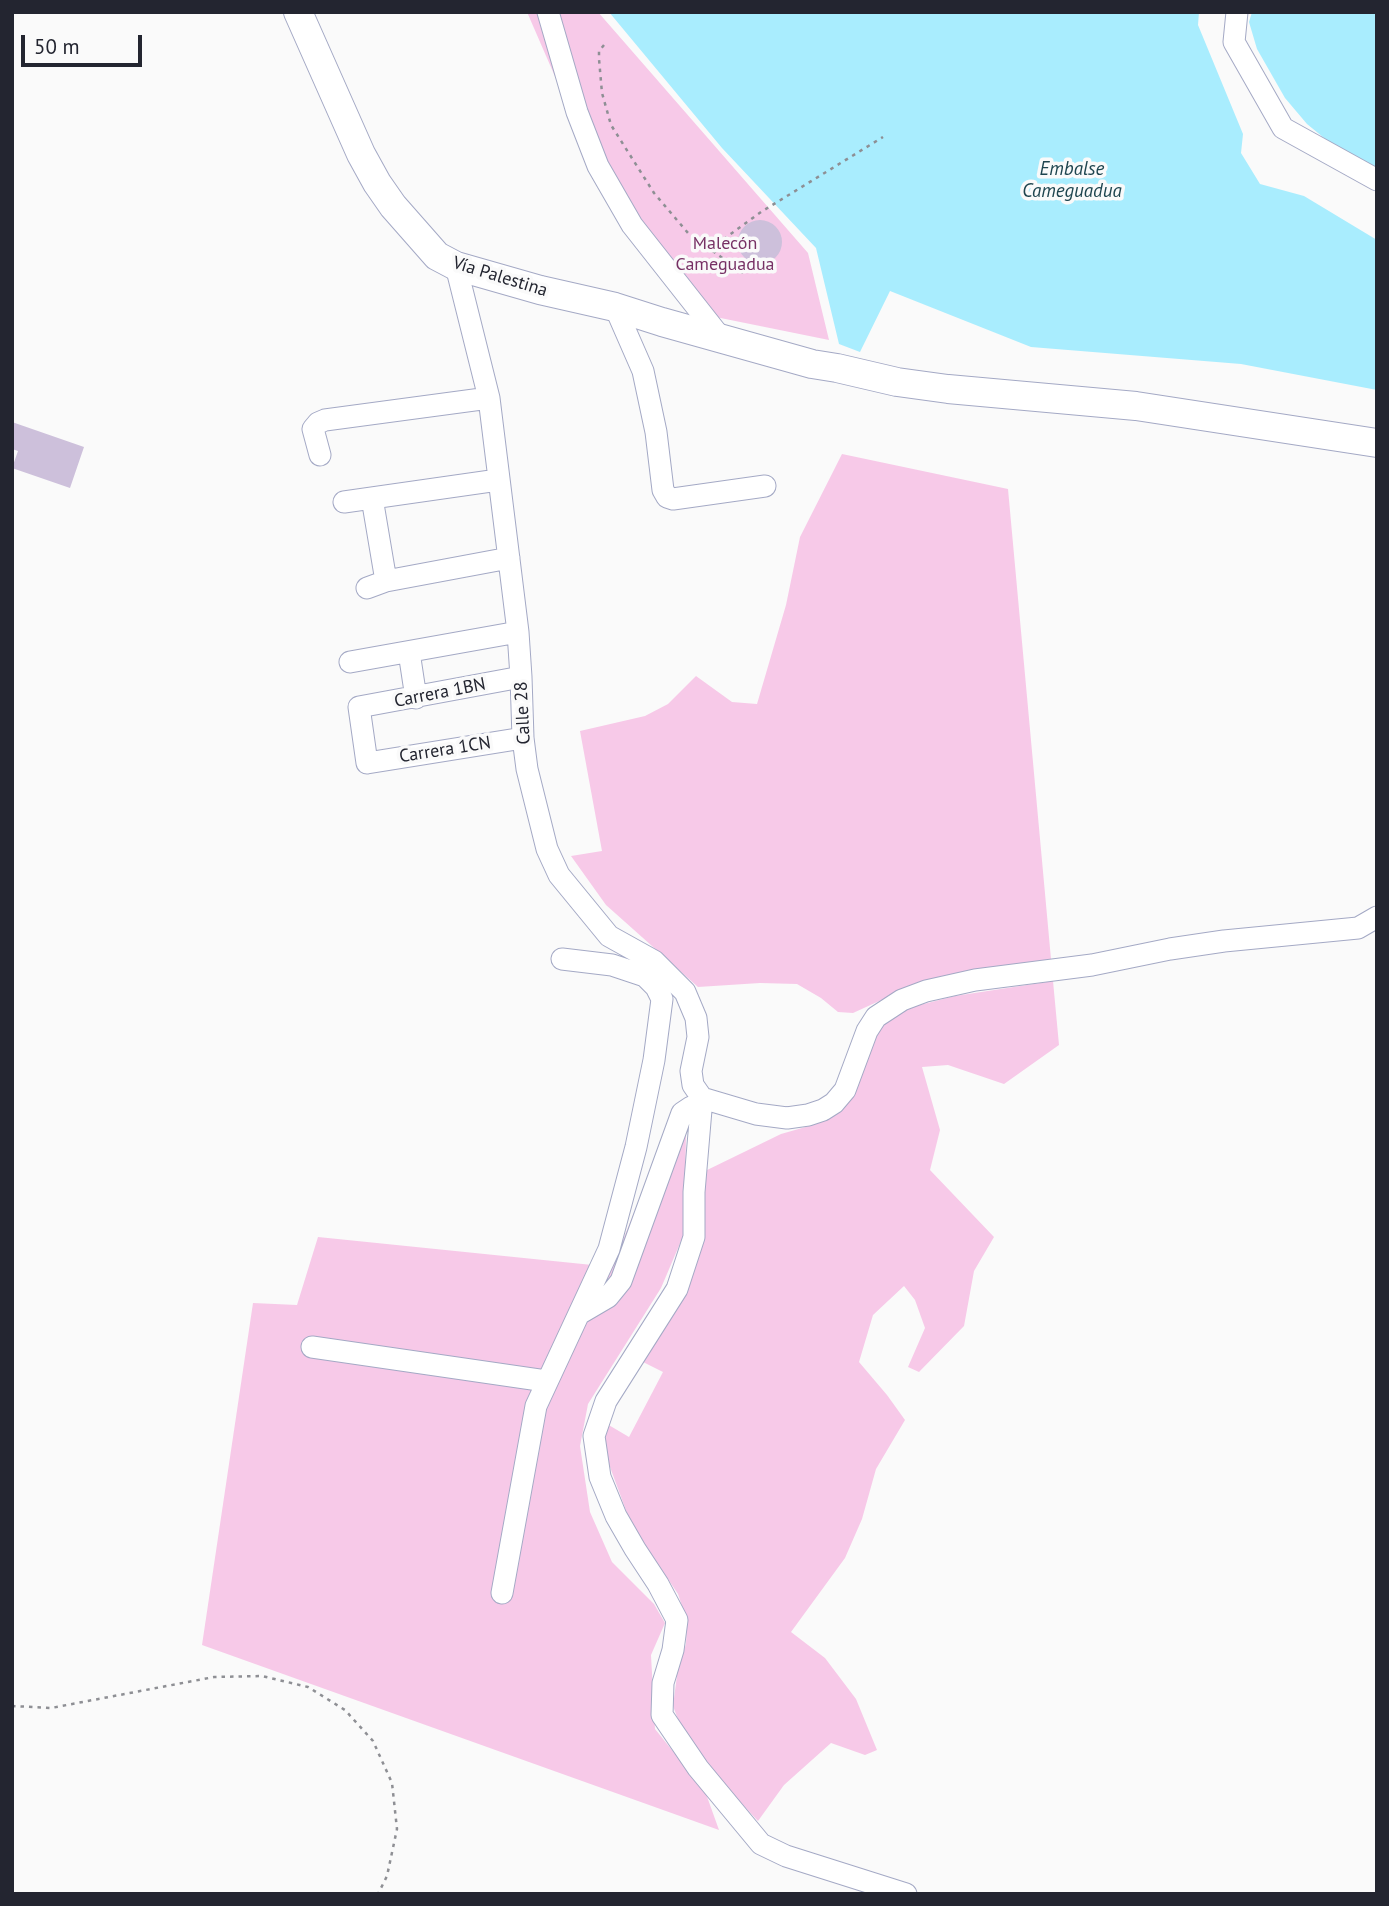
<!DOCTYPE html>
<html>
<head>
<meta charset="utf-8">
<style>
  body { margin:0 }
  #map { position:relative; width:1389px; height:1906px; overflow:hidden; background:#fafafa; font-family:"PT Sans",sans-serif }
  canvas { display:block }
  .frame { position:absolute; inset:0; border:14px solid #232530; pointer-events:none }
  .scale { position:absolute; left:21px; top:35px; width:121px; height:32px; box-sizing:border-box; border:4px solid #232530; border-top:0; padding-left:9px; font-size:21px; line-height:24px; white-space:nowrap; color:#232530; -webkit-text-stroke:5px #fafafa; paint-order:stroke }
</style>
</head>
<body>
<div id="map">
<canvas width="1389" height="1906"></canvas>
<div class="frame"></div>
<div class="scale">50 m</div>
</div>
<script>
const ctx = document.querySelector('canvas').getContext('2d');
ctx.lineJoin = 'round';
function fill(path, color) { ctx.fillStyle = color; ctx.fill(path, 'evenodd'); }
const poly = rows => new Path2D(rows.map(r => 'M' + r).join(''));
function strokePath(path, color, width, dash) { ctx.strokeStyle = color; ctx.lineWidth = width; ctx.lineCap = dash ? 'butt' : 'round'; ctx.setLineDash(dash || []); ctx.stroke(path); }
function write(font, color, halo, rows, align = 'center') {
  ctx.font = font + ' "PT Sans",sans-serif'; ctx.lineWidth = 7; ctx.setLineDash([]); ctx.textBaseline = 'middle'; ctx.strokeStyle = halo; ctx.fillStyle = color; for (const [text, x, y, turn = 0] of rows) {
    ctx.save(); ctx.translate(x, y); ctx.rotate((+turn || 0) * Math.PI / 180); ctx.textAlign = isNaN(turn) ? turn : align; if (halo) ctx.strokeText(text, 0, 0); ctx.fillText(text, 0, 0); ctx.restore();
  }
}
const green = poly([
  [527,12,598,12,808,253,829,340,686,311,586,148],
  [842,454,1008,489,1051,959,888,997,853,1013,838,1012,821,998,797,984,760,983,698,987,606,905,571,856,602,851,580,731,645,716,668,704,696,676,732,702,757,704,786,605,800,537],
  [1053,981,1059,1045,1004,1084,948,1065,922,1067,940,1130,930,1170,994,1237,974,1271,964,1326,919,1372,908,1367,925,1328,915,1300,904,1286,873,1315,859,1362,887,1395,905,1420,876,1469,862,1519,845,1558,791,1632,825,1658,856,1699,877,1750,865,1755,831,1743,784,1785,758,1821,710,1770,679,1722,673,1706,678,1668,686,1644,687,1621,678,1594,631,1524,603,1448,607,1424,629,1437,663,1372,639,1360,672,1314,703,1172,781,1134,816,1124,842,1106,879,1028,900,1010,955,996],
  [672,1119,686,1136,684,1234,661,1288,588,1404,580,1446,590,1512,612,1562,654,1604,665,1623,651,1655,655,1729,705,1791,719,1830,202,1645,253,1303,297,1305,318,1237,612,1267]
]);
const water = poly([
  [609,12,1199,12,1198,25,1243,134,1241,153,1260,184,1304,196,1377,240,1377,390,1241,364,1031,347,890,291,860,352,839,344,816,248,722,148],
  [1252,12,1377,12,1377,169,1329,142,1307,124,1285,98,1257,49,1249,22]
]);
const building = poly([
  '738 242a22 22 0 1 1 44 0a22 22 0 1 1-44 0Z',
  [12,422,84,447,70,488,12,468,18,451,12,449]
]);
const path = poly([
  [604,45,599,51,599,59,602,93,611,125,654,193,688,233,743,273],
  [710,249,761,212,883,137],
  [12,1706,51,1708,214,1677,262,1676,308,1687,345,1710,373,1741,392,1783,397,1829,387,1876,378,1894]
]);
const minor = poly([
  [548,12,577,112,598,166,632,225,721,338],
  [1237,12,1234,42,1283,128,1377,180],
  [456,266,489,398,518,632,521,677,523,738,527,769,547,849,559,875,609,936,654,961,685,992,696,1018,698,1037,691,1071,693,1085,702,1098],
  [615,307,643,371,656,432,663,490,667,497,673,499,765,486],
  [320,455,313,429,318,423,325,420,489,398],
  [372,498,386,581],
  [344,502,498,480],
  [367,588,386,581,509,558],
  [409,652,416,698],
  [350,662,518,632],
  [521,677,359,707,367,763,523,738],
  [702,1098,694,1192,694,1237,677,1289,606,1401,594,1436,600,1477,616,1516,635,1549,658,1584,677,1620,673,1650,663,1683,662,1715,698,1768,761,1844,786,1856,906,1894],
  [702,1098,756,1114,787,1118,808,1115,823,1110,834,1103,845,1090,867,1031,876,1017,902,1000,926,991,975,980,1092,965,1170,949,1224,941,1358,928,1377,917],
  [579,1314,608,1297,621,1281,682,1113,691,1107,701,1108],
  [312,1347,546,1381],
  [502,1593,536,1406,609,1249,636,1147,654,1060,662,999,656,987,645,976,612,965,562,959]
]);
const major = poly([
  [298,12,361,154,377,183,393,206,437,256,456,266,540,290,615,307,662,322,812,364,837,368,897,382,948,389,1136,406,1377,443]
]);
const parkNames = [
  ["Malecón",725,244],
  ["Cameguadua",725,265]
];
const streetNames = [
  ["Vía Palestina",500,277,17],
  ["Carrera 1BN",440,693,-11],
  ["Calle 28",523,713,-93],
  ["Carrera 1CN",445,750,-9]
];
const waterNames = [
  ["Embalse",1072,170],
  ["Cameguadua",1072,192]
];
fill(green, '#f7c9e8');
fill(water, '#a9edfe');
fill(building, '#cdc0db');
strokePath(minor, '#a4a9c5', 23);
strokePath(major, '#a4a9c5', 30);
strokePath(path, '#8e8f94', 2.5, [3.5, 5]);
strokePath(minor, '#fff', 21);
strokePath(major, '#fff', 28);
write('18px', '#773165', '#fafafa', parkNames);
write('18px', '#232530', '#fafafa', streetNames);
write('italic 19px', '#1e454f', '#fafafa', waterNames);
</script>
</body>
</html>
